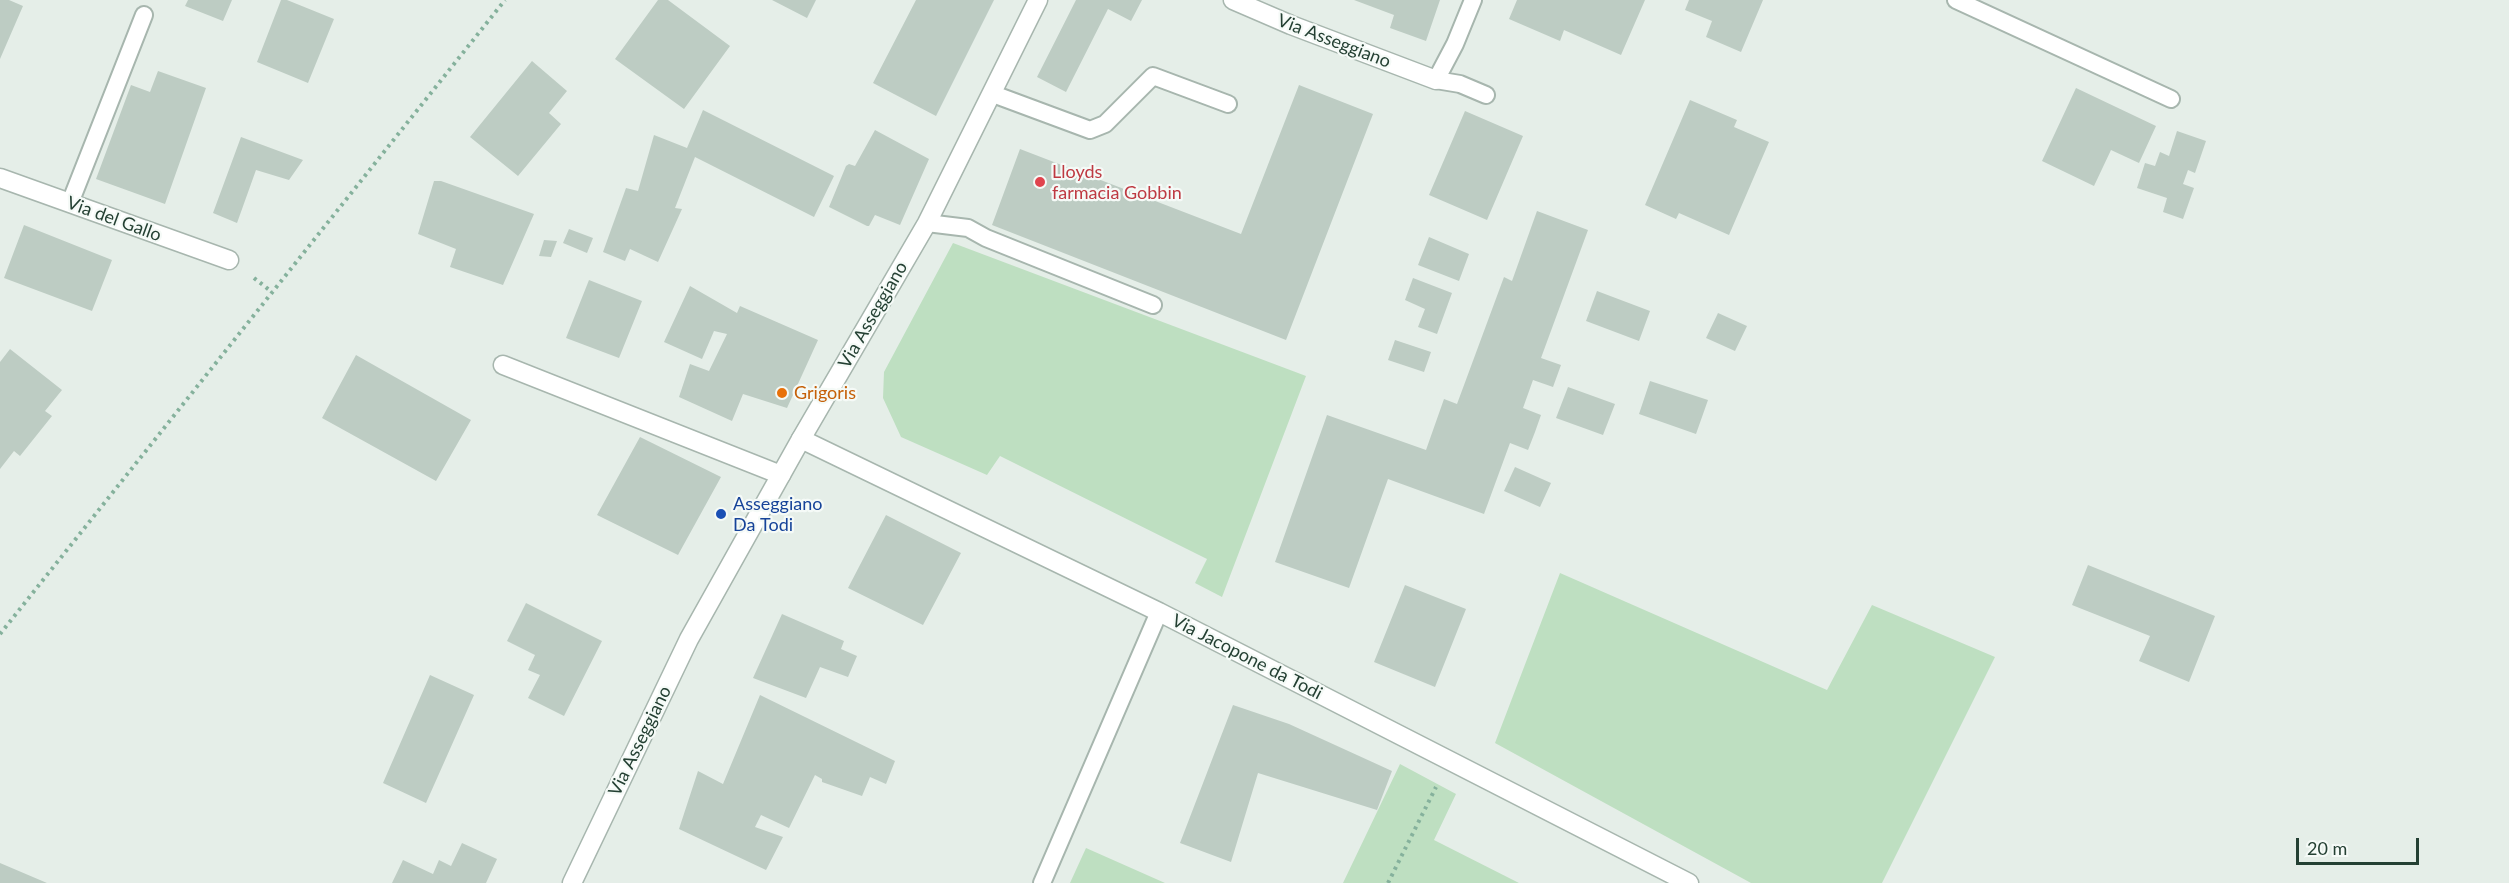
<!DOCTYPE html>
<html>
<head>
<meta charset="utf-8">
<style>
  body { margin:0 }
  #map { position:relative; width:2509px; height:883px; overflow:hidden; background:#e5eee8; font-family:Lato,sans-serif }
  canvas { display:block }
  .scale { position:absolute; left:2296px; top:838px; width:123px; height:27px; box-sizing:border-box; border:3px solid #244033; border-top:0; padding-left:8px; font-size:18px; line-height:21px; white-space:nowrap; color:#244033; -webkit-text-stroke:4px #f5faf7; paint-order:stroke }
</style>
</head>
<body>
<div id="map">
<canvas width="2509" height="883"></canvas>
<div class="scale">20 m</div>
</div>
<script>
const ctx = document.querySelector('canvas').getContext('2d');
ctx.lineJoin = 'round';
function fill(path, color) { ctx.fillStyle = color; ctx.fill(path, 'evenodd'); }
const poly = rows => new Path2D(rows.map(r => 'M' + r).join(''));
function strokePath(path, color, width, dash) { ctx.strokeStyle = color; ctx.lineWidth = width; ctx.lineCap = dash ? 'butt' : 'round'; ctx.setLineDash(dash || []); ctx.stroke(path); }
function write(font, color, halo, rows, align = 'center') {
  ctx.font = font + ' Lato,sans-serif'; ctx.lineWidth = 4.5; ctx.setLineDash([]); ctx.textBaseline = 'middle'; ctx.strokeStyle = halo; ctx.fillStyle = color; for (const [text, x, y, turn = 0] of rows) {
    ctx.save(); ctx.translate(x, y); ctx.rotate((+turn || 0) * Math.PI / 180); ctx.textAlign = isNaN(turn) ? turn : align; if (halo) ctx.strokeText(text, 0, 0); ctx.fillText(text, 0, 0); ctx.restore();
  }
}
const green = poly([
  [953,243,1306,376,1222,597,1195,583,1207,559,1000,456,987,475,901,437,883,398,884,372],
  [1560,573,1827,690,1872,605,1995,657,1882,883,1751,883,1495,743],
  [1400,764,1456,794,1434,840,1519,883,1343,883],
  [1086,848,1165,883,1070,883]
]);
const building = poly([
  [0,0,9,0,23,6,0,59],
  [188,0,232,0,223,21,185,6],
  [281,0,287,0,334,19,308,83,257,62],
  [658,0,668,0,730,46,684,109,615,59],
  [772,0,816,0,807,18],
  [916,0,994,0,936,116,873,83],
  [1076,0,1142,0,1131,21,1108,9,1066,92,1037,77],
  [1354,0,1440,0,1426,41,1390,28,1394,15],
  [1517,0,1645,0,1621,55,1564,30,1560,41,1509,19],
  [1689,0,1763,0,1741,52,1706,37,1712,21,1685,10],
  [532,61,567,91,549,113,561,124,518,176,470,137],
  [158,71,206,88,165,204,96,179,131,85,150,92],
  [1299,85,1373,114,1286,340,992,225,1020,149,1241,234],
  [2076,88,2156,126,2139,163,2111,150,2094,186,2042,161],
  [1690,100,1737,120,1734,127,1769,142,1729,235,1679,213,1676,219,1645,205],
  [703,110,834,176,814,217,695,157,675,208,682,209,658,262,630,249,625,261,603,252,626,188,638,191,654,135,687,148],
  [1465,111,1523,136,1487,220,1429,195],
  [875,130,929,159,900,225,875,215,869,226,867,226,829,207,846,166,849,164,855,166],
  [2177,131,2206,141,2195,173,2188,170,2183,184,2194,188,2183,219,2163,212,2167,198,2137,188,2145,163,2155,166,2160,152,2169,156],
  [241,137,303,160,289,180,256,170,237,223,213,213],
  [434,181,441,181,534,214,503,285,450,267,456,249,418,234],
  [1537,211,1588,230,1541,358,1561,365,1553,387,1533,380,1523,408,1541,415,1535,432,1528,450,1510,443,1484,514,1388,479,1349,588,1275,562,1327,415,1426,450,1444,399,1457,404,1504,277,1512,281],
  [24,225,112,260,92,311,4,278],
  [569,229,593,238,587,253,563,243],
  [1429,237,1469,254,1459,281,1418,265],
  [544,240,557,241,551,257,539,256],
  [1413,278,1452,293,1437,334,1418,327,1425,309,1405,300],
  [589,280,642,301,619,358,566,338],
  [690,286,737,313,740,306,818,340,787,408,743,394,732,421,679,397,690,364,709,371,727,334,714,331,702,359,664,342],
  [1597,291,1650,311,1639,341,1586,321],
  [1718,313,1747,326,1735,351,1706,338],
  [1395,340,1431,352,1424,372,1388,360],
  [10,349,62,390,45,411,52,416,20,456,14,451,0,469,0,362],
  [356,355,471,420,436,481,322,418],
  [1650,381,1708,400,1696,434,1639,414],
  [1568,387,1615,404,1603,435,1556,418],
  [640,437,721,477,678,555,597,515],
  [1515,467,1551,483,1540,507,1504,491],
  [886,515,961,553,923,625,848,588],
  [2088,565,2215,616,2189,682,2139,661,2150,636,2072,605],
  [1405,585,1466,609,1435,687,1374,662],
  [526,603,602,641,564,716,528,698,540,675,528,670,535,655,507,641],
  [782,614,844,641,841,649,857,656,848,677,820,667,806,698,753,678],
  [430,675,474,695,426,803,383,783],
  [760,695,895,761,886,784,870,777,862,796,822,782,822,779,815,775,789,828,761,815,755,827,783,837,766,870,679,829,698,771,723,784],
  [1233,705,1289,724,1392,771,1377,810,1258,773,1231,862,1180,843],
  [462,843,497,859,486,883,392,883,403,860,433,874,439,860,451,866],
  [0,863,47,883,0,883]
]);
const path = poly([
  [254,278,272,292],
  [0,634,505,0],
  [1388,883,1436,787]
]);
const service = poly([
  [1473,0,1455,44,1436,80,1460,84,1486,95],
  [1956,0,2171,99],
  [993,94,1090,130,1105,124,1153,76,1228,104],
  [70,203,144,15],
  [927,223,968,228,986,238,1153,305],
  [1042,883,1159,612]
]);
const minor = poly([
  [1233,0,1291,25,1436,80],
  [0,178,229,260],
  [503,365,781,475],
  [801,439,1159,612,1689,883]
]);
const tertiary = poly([
  [572,883,689,639,801,439,927,223,1038,0]
]);
const markers = [
  [1040,182,6,"#e0444e"],
  [782,393,6,"#e8710a"],
  [721,514,6,"#1a4fb4"]
];
const streetNames = [
  ["Via Asseggiano",1334,41,21],
  ["Via del Gallo",114,219,20],
  ["Via Asseggiano",873,315,-60],
  ["Via Jacopone da Todi",1247,657,27],
  ["Via Asseggiano",640,741,-64]
];
const healthNames = [
  ["Lloyds",1052,172],
  ["farmacia Gobbin",1052,193]
];
const foodNames = [
  ["Grigoris",794,393]
];
const transitNames = [
  ["Asseggiano",733,504],
  ["Da Todi",733,525]
];
fill(green, '#bedfc1');
fill(building, '#bdccc3');
strokePath(service, '#a7b6ae', 20);
strokePath(minor, '#a7b6ae', 21);
strokePath(tertiary, '#a7b6ae', 21);
strokePath(path, '#85b19c', 4, [3, 4.5]);
strokePath(service, '#fff', 16);
strokePath(minor, '#fff', 18);
strokePath(tertiary, '#fff', 18);
for (const [x, y, r, color] of markers) { const dot = new Path2D(); dot.arc(x, y, r, 0, 2 * Math.PI); ctx.fillStyle = color; ctx.fill(dot); strokePath(dot, '#f5faf7', 2); }
write('18px', '#244033', '#f5faf7', streetNames);
write('18px', '#be3a42', '#f5faf7', healthNames, 'left');
write('18px', '#c56008', '#f5faf7', foodNames, 'left');
write('18px', '#164399', '#f5faf7', transitNames, 'left');
</script>
</body>
</html>
